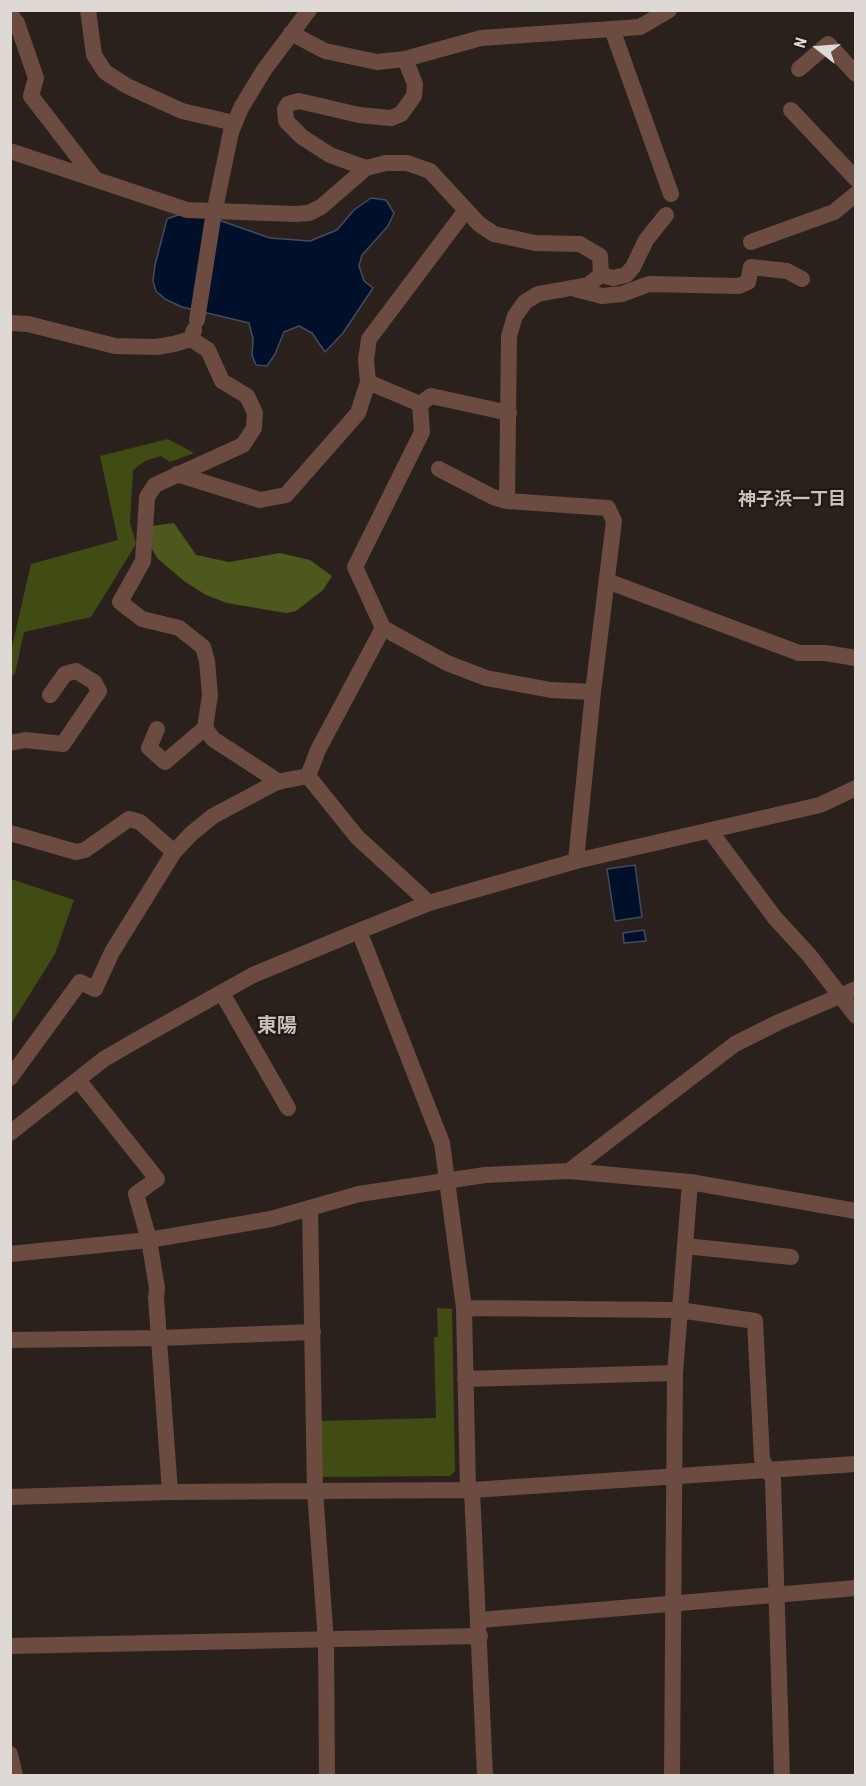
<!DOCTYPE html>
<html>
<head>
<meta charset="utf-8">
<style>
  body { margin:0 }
  #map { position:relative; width:866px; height:1786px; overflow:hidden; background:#2a211d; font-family:"Roboto Condensed",sans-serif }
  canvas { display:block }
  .frame { position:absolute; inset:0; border:12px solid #dfd9d6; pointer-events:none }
  .north { position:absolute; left:788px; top:18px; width:60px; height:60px; -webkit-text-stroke:4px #201814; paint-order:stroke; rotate:287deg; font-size:16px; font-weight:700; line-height:24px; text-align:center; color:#dfd9d6 }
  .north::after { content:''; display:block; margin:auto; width:21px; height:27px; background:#dfd9d6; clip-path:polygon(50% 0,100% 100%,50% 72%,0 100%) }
</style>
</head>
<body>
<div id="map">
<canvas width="866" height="1786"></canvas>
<div class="frame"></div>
<div class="north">N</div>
</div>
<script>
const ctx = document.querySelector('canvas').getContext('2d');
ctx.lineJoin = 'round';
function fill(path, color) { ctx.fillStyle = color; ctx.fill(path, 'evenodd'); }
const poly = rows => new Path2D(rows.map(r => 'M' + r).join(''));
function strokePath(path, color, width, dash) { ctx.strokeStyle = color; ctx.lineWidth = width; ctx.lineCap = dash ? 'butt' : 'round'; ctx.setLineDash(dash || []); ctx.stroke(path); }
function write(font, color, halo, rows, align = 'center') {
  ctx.font = font + ' "Roboto Condensed","Noto Sans JP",sans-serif'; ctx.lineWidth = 4.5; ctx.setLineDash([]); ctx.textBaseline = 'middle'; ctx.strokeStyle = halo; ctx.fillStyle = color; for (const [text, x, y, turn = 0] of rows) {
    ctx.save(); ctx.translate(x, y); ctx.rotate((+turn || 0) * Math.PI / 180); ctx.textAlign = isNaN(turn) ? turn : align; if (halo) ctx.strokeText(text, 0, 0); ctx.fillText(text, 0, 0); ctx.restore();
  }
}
const green = poly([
  [168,439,194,453,170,462,161,456,145,461,133,470,130,523,136,544,91,617,24,632,15,673,11,678,11,651,31,564,118,540,100,456],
  [11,879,74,900,55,954,11,1024],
  [437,1308,452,1309,455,1471,450,1476,320,1477,319,1421,436,1418,434,1337,438,1337]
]);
const forest = poly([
  [174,523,196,555,229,562,280,553,310,560,332,576,323,590,296,611,286,613,227,603,206,595,184,581,158,559,150,546,152,526]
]);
const water = poly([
  [371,198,386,200,394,213,388,226,362,255,359,266,364,281,373,288,343,333,325,352,312,333,299,326,284,332,275,354,267,366,256,365,252,355,253,339,249,323,182,307,165,299,156,291,153,281,155,265,167,219,178,215,213,218,270,238,310,241,337,230,354,210,371,198],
  [635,865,642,917,615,921,607,869,635,865],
  [644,930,646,941,624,943,623,933,644,930]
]);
const minor = poly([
  [88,10,94,55,105,72,127,86,182,111,234,123],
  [10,14,17,23,36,78,31,96,95,179],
  [612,29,671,194],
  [291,33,325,51,377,62,405,59,481,38,640,27,669,10],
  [799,69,828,44,856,74],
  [791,110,856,179],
  [231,132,241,108,264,70,309,10],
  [10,151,187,210,295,214,309,213,321,207,366,168,386,163,407,163,430,171,479,224,494,234,535,243,580,244,600,256,601,275,588,285,538,294,525,302,515,316,509,336,507,501,608,508,614,521,593,692,576,861],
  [366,168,330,155,302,137,286,121,285,109,288,104,299,101,359,115,391,118,401,114,414,96,415,84,405,59],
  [466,210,369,339,366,360,368,382,420,404,431,396,509,413],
  [751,242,834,212,856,194],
  [601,275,613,278,626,275,633,267,646,240,666,215],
  [575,289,602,296,622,294,649,284,739,286,748,282,751,267,787,271,802,279],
  [10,323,28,324,115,346,156,347,174,344,191,339,194,330],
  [191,339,208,350,222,381,247,396,255,413,254,428,243,445,155,485,147,497,143,561,120,602,142,619,179,628,203,647,207,661,210,695,205,728,213,739,279,782],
  [420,404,422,432,355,567,383,628,447,663,486,678,551,690,593,692],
  [439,469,493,497,507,501],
  [177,474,260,500,286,495,358,413,368,382],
  [607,581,799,653,825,653,856,658],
  [157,729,149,748,165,762,205,728],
  [10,743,25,740,63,744,99,691,94,682,76,671,65,674,50,695],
  [308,776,357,837,429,903],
  [308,776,318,750,383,628],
  [711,832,775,918,809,955,856,1016],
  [10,833,76,852,85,850,129,819,140,822,174,852],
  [359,931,442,1143,464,1308,468,1490],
  [222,993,288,1108],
  [10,1078,80,982,95,989,112,952,174,852,191,834,213,816,277,782,308,776],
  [79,1081,157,1179,136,1194,149,1240,157,1288,156,1298,170,1492],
  [10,1133,104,1059,142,1037,253,975,359,931,429,903,576,861,820,805,856,788],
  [569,1171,735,1044,779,1022,856,989],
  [310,1208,315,1491,326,1642,327,1776],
  [685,1246,791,1257],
  [10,1254,149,1240,271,1219,359,1194,485,1175,569,1171,690,1182,856,1211],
  [464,1308,679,1310,755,1321,762,1459,773,1479,782,1776],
  [10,1340,159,1338,313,1332],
  [465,1379,675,1373],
  [472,1490,485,1776],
  [10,1497,170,1492,472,1490,856,1464],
  [480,1620,856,1588],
  [10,1646,480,1636],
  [10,1754,15,1776],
  [672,1776,675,1373,690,1182]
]);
const minorBridge = poly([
  [197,320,213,218,231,132]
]);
const neighbourhoodNames = [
  ["神子浜一丁目",792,500]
];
const quarterNames = [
  ["東陽",277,1027]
];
fill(green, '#414c15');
fill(forest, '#4d581c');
fill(water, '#00102b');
strokePath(water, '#434c5e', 1.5);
strokePath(minor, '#6c4b41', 16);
strokePath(minorBridge, '#6c4b41', 16);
write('bold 18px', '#cbbfba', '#201814', neighbourhoodNames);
write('bold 20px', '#cbbfba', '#201814', quarterNames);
</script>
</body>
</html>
